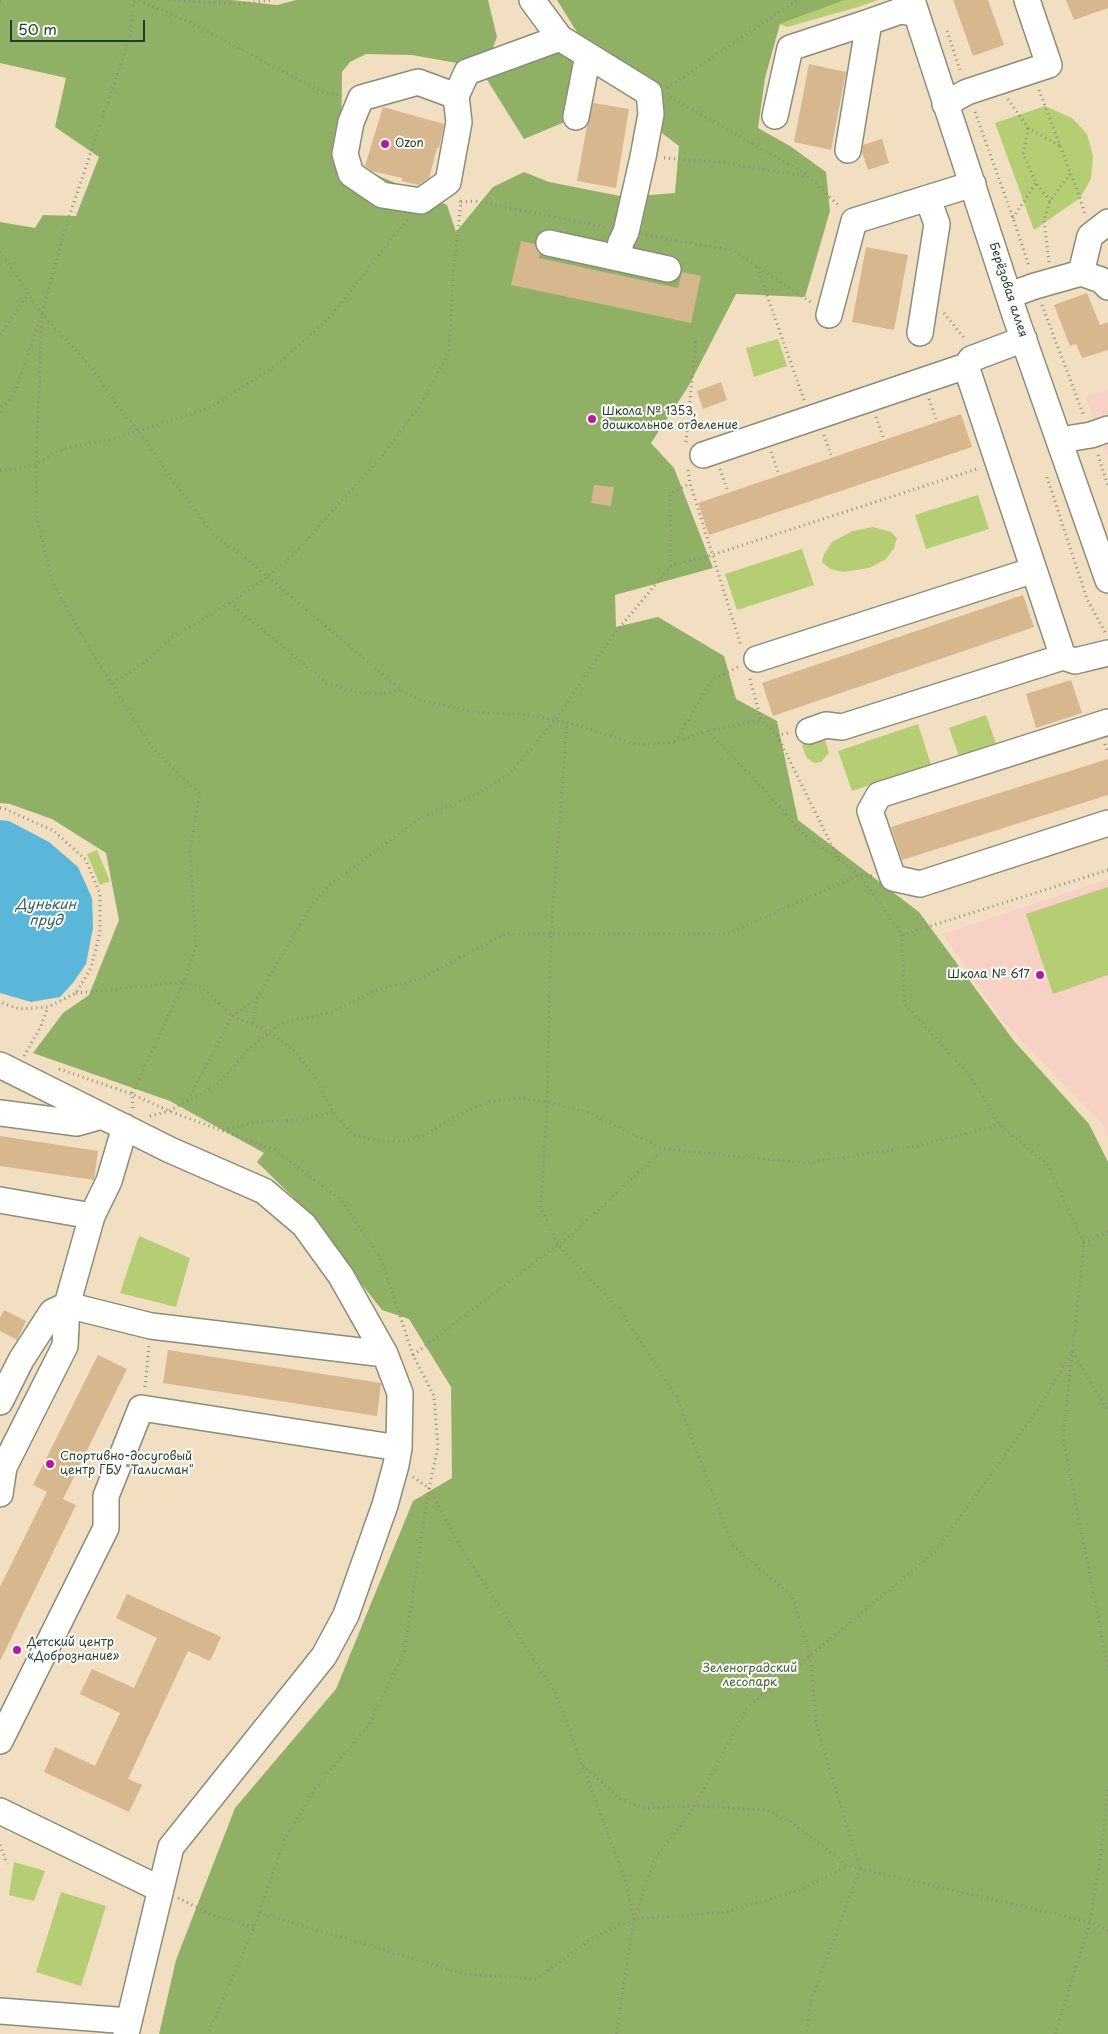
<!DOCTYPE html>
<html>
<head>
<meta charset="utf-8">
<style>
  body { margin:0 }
  #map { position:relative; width:1108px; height:2034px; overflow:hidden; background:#f2dec1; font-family:"Playpen Sans",sans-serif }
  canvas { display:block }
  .scale { position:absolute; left:10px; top:20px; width:135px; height:22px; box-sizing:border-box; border:2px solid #1f3d34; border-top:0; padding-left:6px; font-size:15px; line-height:18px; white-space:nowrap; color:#1f3d34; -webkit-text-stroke:4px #fdfcf7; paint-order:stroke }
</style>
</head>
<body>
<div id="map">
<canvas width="1108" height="2034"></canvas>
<div class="scale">50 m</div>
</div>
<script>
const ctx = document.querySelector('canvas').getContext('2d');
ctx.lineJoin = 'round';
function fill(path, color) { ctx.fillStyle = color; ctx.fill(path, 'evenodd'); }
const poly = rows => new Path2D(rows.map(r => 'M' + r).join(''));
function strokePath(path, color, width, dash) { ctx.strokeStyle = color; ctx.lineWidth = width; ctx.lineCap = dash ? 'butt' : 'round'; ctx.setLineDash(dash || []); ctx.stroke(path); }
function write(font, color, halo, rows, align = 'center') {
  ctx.font = font + ' "Playpen Sans",sans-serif'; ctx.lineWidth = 4; ctx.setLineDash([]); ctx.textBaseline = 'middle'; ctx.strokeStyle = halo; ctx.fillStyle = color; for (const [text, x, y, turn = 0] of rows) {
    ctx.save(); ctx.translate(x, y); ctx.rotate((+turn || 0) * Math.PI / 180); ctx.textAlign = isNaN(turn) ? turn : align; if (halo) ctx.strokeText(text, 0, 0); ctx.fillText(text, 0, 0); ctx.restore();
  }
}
const built = poly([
  [1108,390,1108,456,1086,397],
  [1108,879,1108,1137,1103,1125,999,1017,943,934]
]);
const green = poly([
  [845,0,878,0,858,7,787,27,780,24],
  [1045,106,1072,118,1087,134,1093,156,1091,179,1080,198,1034,230,995,123],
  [778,339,787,366,754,377,746,348],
  [978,495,989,529,926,549,915,515],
  [873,527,891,532,897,538,894,548,886,559,869,568,843,572,830,569,822,562,824,554,832,542,853,531],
  [802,549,814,585,737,610,725,574],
  [986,715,996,743,959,756,949,728],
  [918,724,931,765,852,791,838,751],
  [813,737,825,740,829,753,821,762,814,763,807,758,802,746,807,740],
  [97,850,110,881,100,885,87,854],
  [1108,887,1108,975,1053,994,1026,914],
  [139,1236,190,1258,176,1307,120,1293],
  [14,1862,45,1871,34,1901,9,1895],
  [61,1892,106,1906,81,1986,36,1972]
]);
const forest = poly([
  [0,0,231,0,277,5,296,0,488,0,497,37,485,68,412,55,366,54,350,62,342,72,341,160,447,205,456,232,493,187,524,172,549,182,625,197,675,193,679,146,646,121,650,92,614,64,567,92,567,121,524,139,484,75,580,37,557,0,845,0,780,24,765,78,758,128,790,146,826,172,830,211,805,297,736,294,688,387,651,443,674,468,713,568,615,595,616,627,658,617,724,656,736,699,777,721,798,820,919,912,1014,1041,1089,1124,1108,1162,1108,2034,159,2034,176,1960,235,1808,336,1689,413,1501,452,1478,451,1387,409,1319,382,1310,293,1197,257,1162,264,1153,170,1101,33,1053,63,1013,89,995,119,920,106,853,52,819,10,804,0,803,0,222,35,228,43,215,76,216,99,157,55,127,66,78,0,63]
]);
const water = poly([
  [0,820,9,821,49,842,78,867,92,898,93,928,86,964,73,983,60,997,31,1002,0,993]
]);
const building = poly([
  [953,0,988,0,1004,45,973,56],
  [1066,0,1108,0,1108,8,1074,20],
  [809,64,846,72,831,150,794,142],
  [593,103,629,109,616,188,577,181,587,126],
  [383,107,444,124,439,148,437,148,429,178,418,185,402,181,402,178,372,171,365,166],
  [882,139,889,163,868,170,862,152,863,145],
  [521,241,535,244,540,254,539,258,678,288,682,272,701,276,691,323,511,285],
  [866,247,908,255,894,330,852,322],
  [1087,293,1100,325,1108,322,1108,350,1082,358,1076,344,1070,346,1054,305],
  [721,382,727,400,703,409,697,391],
  [961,414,972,447,709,535,698,503],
  [594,485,614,487,611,506,591,503],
  [1023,595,1034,627,773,716,762,683],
  [1071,680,1082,713,1036,728,1026,694],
  [1108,759,1108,795,902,860,891,827],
  [0,1136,98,1151,94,1180,0,1166],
  [4,1310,26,1321,17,1340,0,1331,0,1318],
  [168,1350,381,1383,377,1416,163,1383],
  [98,1355,127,1369,63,1499,76,1505,0,1661,0,1587,47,1492,33,1485],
  [127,1594,221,1637,210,1661,188,1651,128,1779,142,1785,129,1812,44,1772,55,1747,95,1766,120,1713,80,1694,92,1669,134,1688,157,1638,116,1618]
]);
const path = poly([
  [139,0,195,25,322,92,340,95],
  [169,0,240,4,273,0],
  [0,1,5,0],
  [947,31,961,73],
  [667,88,797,0],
  [1039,90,1080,198,1085,215],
  [670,97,806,174],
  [1008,99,1028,128,1060,146],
  [975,112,1013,218,1029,266],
  [1028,128,1023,154,1036,183,1050,201],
  [664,158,720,162,809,177,839,206],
  [461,202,475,201,605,227],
  [1013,218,1036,183],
  [646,235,734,251,812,303],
  [0,251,42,314,92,368,115,403,139,431,171,479,215,536,243,556,401,690,420,700,454,708,486,713,526,715,567,722,638,745,674,742,708,731,764,789,801,832,860,875,902,935,904,1003,970,1076,1000,1125,1047,1164,1084,1243,1063,1438,1108,1668],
  [1049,262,1044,221,1050,201,1070,174],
  [757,267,804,400],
  [1042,305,1084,416],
  [944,313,965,339],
  [0,335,28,294],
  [929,399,937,422],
  [0,412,2,407,14,395,40,319],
  [876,417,884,440],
  [824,435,832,458],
  [686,442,696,338],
  [771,452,779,475],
  [1098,455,1108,486],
  [720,469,728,492],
  [0,470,14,470,36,464,56,452,74,446,111,440,212,407,278,364,331,316,407,219],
  [688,470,690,483,741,646],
  [1047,477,1087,599,1105,632],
  [671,566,670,494,690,483],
  [230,603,327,683,356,692,382,694,400,690],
  [750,679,761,720,777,735,839,860],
  [113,683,149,659,171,638,230,603,267,577,293,555,382,456,419,407,449,352,453,276,461,202,458,198],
  [567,722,551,934,547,1102,541,1209,558,1245,620,1310,676,1396,732,1545,792,1596,810,1655,817,1728,860,1869,811,2001,806,2034],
  [709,731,761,720],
  [777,735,789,733],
  [675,742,713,679,738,667],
  [1105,744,1108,753],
  [0,808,5,809,54,831,86,860,100,894,100,932,91,968,76,993,48,1007,19,1009,0,1002],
  [902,935,1108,870],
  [76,993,184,982,203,988,232,1016,270,1032,295,1051,315,1077,333,1112,352,1134,377,1141,403,1141,423,1136,455,1116,488,1102,517,1098,547,1102,587,1112,664,1149,807,1163,917,1146,1000,1125],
  [257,998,312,904,331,884,420,818,478,794,510,773,555,720,614,634,671,566,712,555,980,468],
  [24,1056,41,1026,48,1007],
  [59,1069,132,1094,169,1111,275,1150,341,1200,381,1259,413,1355,434,1396,438,1447,429,1488,404,1653,369,1725,316,1787,285,1838,254,1928,208,2034],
  [188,1100,232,1016,257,998,253,1025],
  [133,1108,132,1094,184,982,196,946,190,850,200,794,153,749,92,653,52,581,37,518,36,464,42,314,65,229,130,36,134,0],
  [150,1116,169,1111,217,1085,250,1048,279,1024,332,1012,373,991,420,979,505,934,727,934,860,875,872,876],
  [223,1130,255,1122,299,1120,333,1112],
  [1084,1243,1108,1231],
  [413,1355,572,1234,664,1149],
  [145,1387,149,1346],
  [413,1477,429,1488,463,1551,555,1692,625,1879,634,1919,616,2034],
  [583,1765,619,1798,643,1808,695,1806,766,1810,791,1822,848,1866,1090,1922,1108,1931],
  [0,1845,7,1864],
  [178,1898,217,1917,254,1927],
  [259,1913,465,1974,536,1979,591,1939,634,1919,727,1912,803,1889,848,1866],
  [634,1919,654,1860,695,1806,747,1708,935,1552,1041,1405,1072,1351,1108,1411],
  [1055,2034,1090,1922,1101,1853,1108,1788]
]);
const minor = poly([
  [532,0,560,38,649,93,651,114,643,157,626,232,621,242,617,258],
  [912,0,1015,315,1108,580],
  [456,96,459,122,448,182,421,201,382,195,351,174,345,154,351,122,361,98,418,82,456,96,467,72,560,38],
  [945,104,967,92,1049,65,1027,0],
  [775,116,790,48,869,22],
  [576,117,588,55],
  [848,150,869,22,900,11,916,13],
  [549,243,668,269],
  [1081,273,1090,236,1108,222],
  [1010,295,1035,286,1081,273,1101,280,1108,287],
  [829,315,854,221,973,184],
  [920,333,937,224,928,199],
  [1024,339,971,359,966,366,1063,657],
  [1060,440,1091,435,1108,429],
  [703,455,966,366],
  [757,659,1034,570],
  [1108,722,879,795,870,811,893,878,920,884,1108,823],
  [809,731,826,725,842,727,1063,657,1075,661,1108,653],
  [0,1065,170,1150,264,1191,304,1225,341,1276,385,1354,400,1393,399,1448,396,1465,385,1505,346,1615,324,1656,171,1847,126,2034],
  [0,1113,77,1123,102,1116],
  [0,1200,92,1216],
  [0,1402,21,1360,52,1312,67,1305,151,1326,385,1354],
  [0,1494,4,1467,65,1346,67,1305,92,1216,109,1181,125,1127],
  [0,1741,106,1528,106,1496,141,1408,399,1448],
  [0,1811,160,1889],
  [0,2011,129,2021]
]);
const markers = [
  [385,144,5,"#b5179e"],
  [592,419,5,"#b5179e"],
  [1040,975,5,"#b5179e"],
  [50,1464,5,"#b5179e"],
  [17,1650,5,"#b5179e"]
];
const poiNames = [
  ["Ozon",395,144],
  ["Школа № 1353,",602,412],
  ["дошкольное отделение",602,426],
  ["Школа № 617",1030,975,"right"],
  ["Спортивно-досуговый",60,1457],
  ["центр ГБУ \"Талисман\"",60,1471],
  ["Детский центр",27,1643],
  ["«Добрознание»",27,1657]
];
const streetNames = [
  ["Берёзовая аллея",1008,290,72]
];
const parkNames = [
  ["Зеленоградский",750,1669],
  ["лесопарк",750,1683]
];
const waterNames = [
  ["Дунькин",46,905],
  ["пруд",46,921]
];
fill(built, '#f7d1c6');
fill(green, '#b5ce73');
fill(forest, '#90b165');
fill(water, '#5bb7d9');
fill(building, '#d6b78e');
strokePath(minor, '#888e7a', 28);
strokePath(path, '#888e7a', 3, [1, 4]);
strokePath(minor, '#fff', 25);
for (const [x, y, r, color] of markers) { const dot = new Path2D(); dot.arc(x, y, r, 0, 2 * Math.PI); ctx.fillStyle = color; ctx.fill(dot); strokePath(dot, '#fdfcf7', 2); }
write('12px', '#1f3d34', '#fdfcf7', poiNames, 'left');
write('12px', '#1f3d34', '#fdfcf7', streetNames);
write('12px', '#446144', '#fdfcf7', parkNames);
write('italic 14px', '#316266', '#fdfcf7', waterNames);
</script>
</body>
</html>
